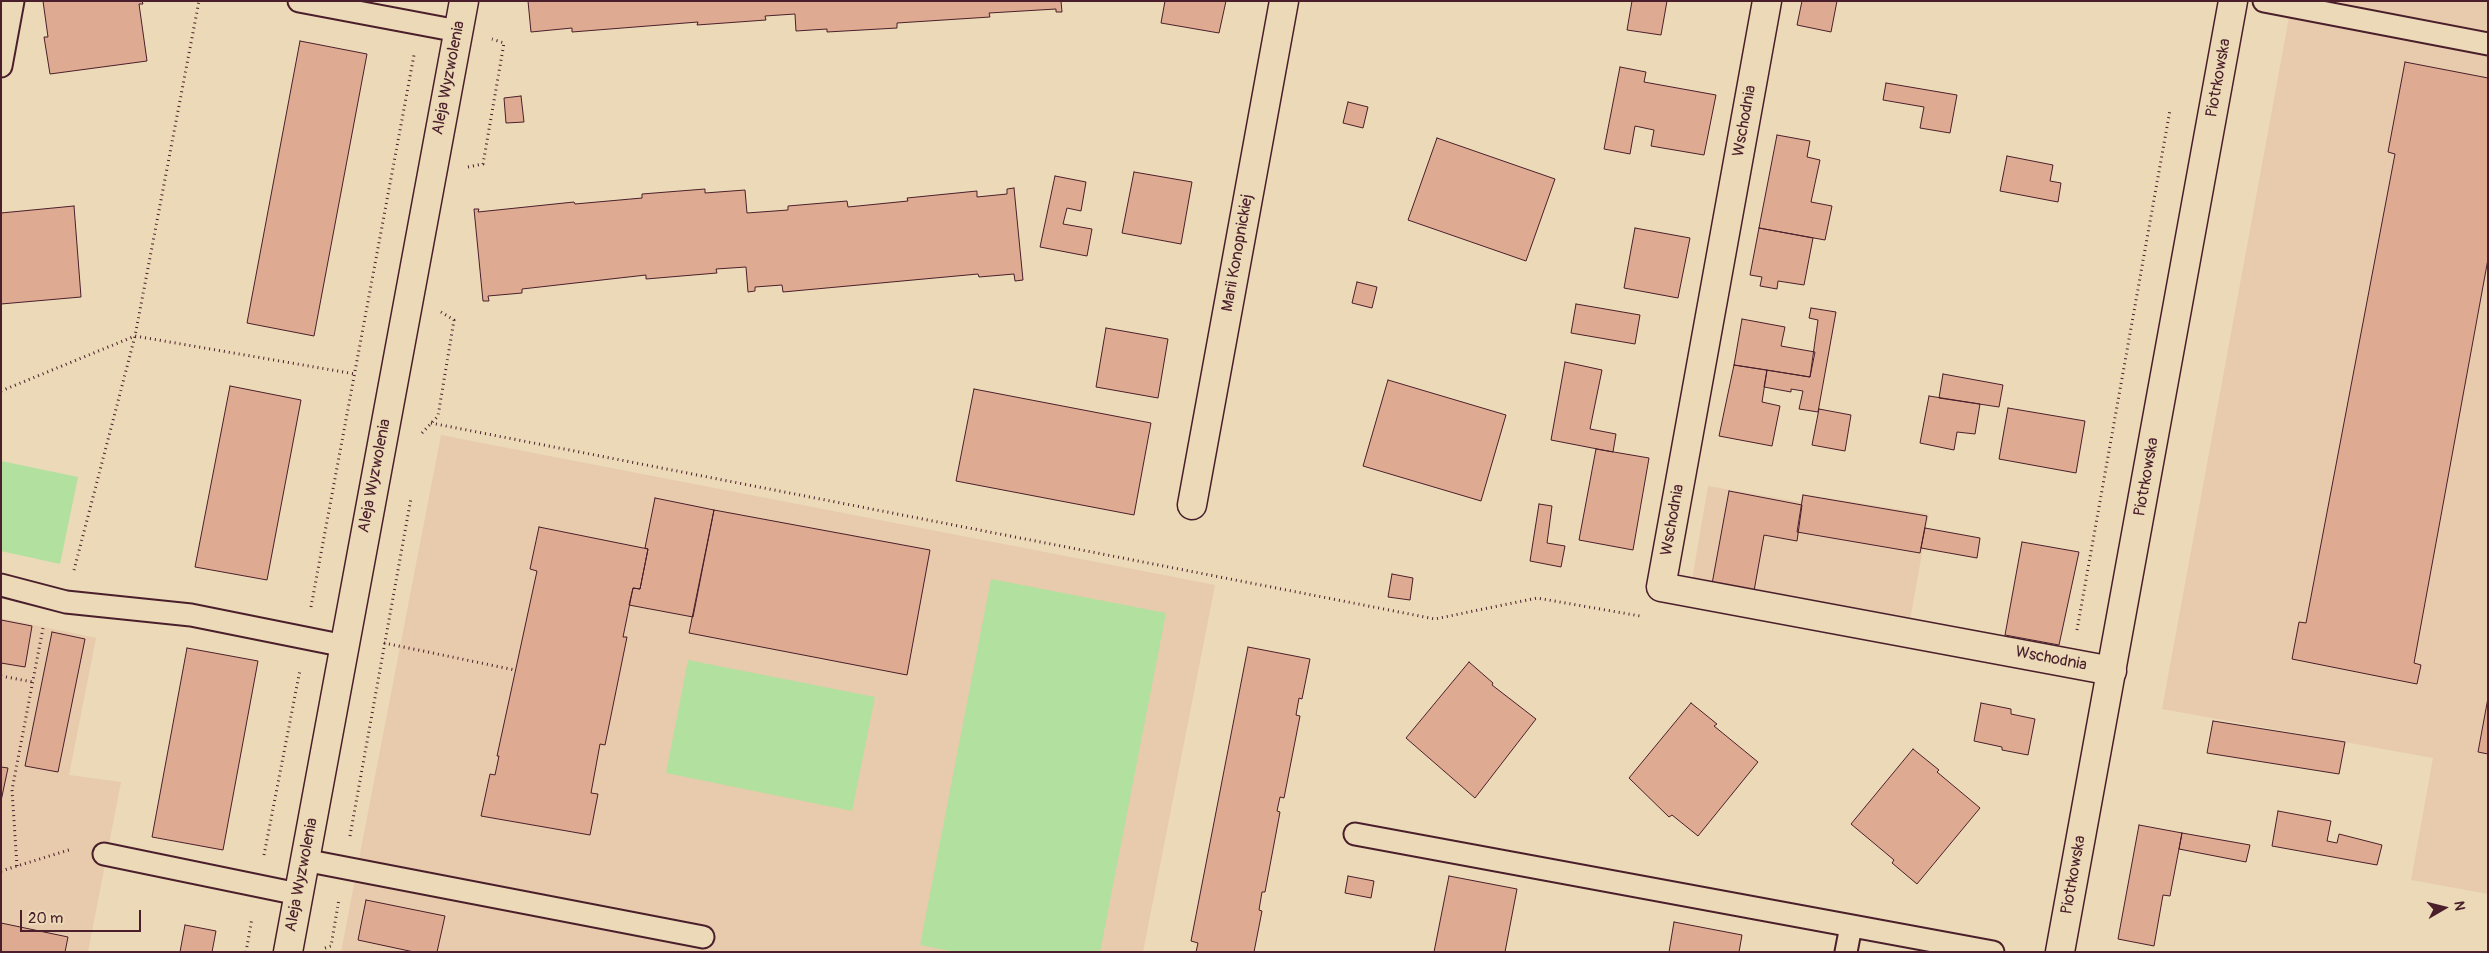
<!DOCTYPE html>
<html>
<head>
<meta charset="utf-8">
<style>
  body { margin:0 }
  #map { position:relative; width:2489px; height:953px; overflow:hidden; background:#ebd9b7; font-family:Pangolin,sans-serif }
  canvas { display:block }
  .frame { position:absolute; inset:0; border:2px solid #4a1f2b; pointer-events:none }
  .north { position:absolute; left:2419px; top:883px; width:50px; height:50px; -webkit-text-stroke:4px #ebd9b7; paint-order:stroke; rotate:82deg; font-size:14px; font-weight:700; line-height:20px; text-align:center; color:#4a1f2b }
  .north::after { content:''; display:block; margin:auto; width:18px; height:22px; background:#4a1f2b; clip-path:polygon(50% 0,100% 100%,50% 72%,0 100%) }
  .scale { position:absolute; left:20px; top:910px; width:121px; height:22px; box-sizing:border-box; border:2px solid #4a1f2b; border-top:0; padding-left:6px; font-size:15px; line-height:18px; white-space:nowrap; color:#4a1f2b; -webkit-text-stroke:4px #ebd9b7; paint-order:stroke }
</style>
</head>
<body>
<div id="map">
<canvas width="2489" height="953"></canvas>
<div class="frame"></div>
<div class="north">N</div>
<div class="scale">20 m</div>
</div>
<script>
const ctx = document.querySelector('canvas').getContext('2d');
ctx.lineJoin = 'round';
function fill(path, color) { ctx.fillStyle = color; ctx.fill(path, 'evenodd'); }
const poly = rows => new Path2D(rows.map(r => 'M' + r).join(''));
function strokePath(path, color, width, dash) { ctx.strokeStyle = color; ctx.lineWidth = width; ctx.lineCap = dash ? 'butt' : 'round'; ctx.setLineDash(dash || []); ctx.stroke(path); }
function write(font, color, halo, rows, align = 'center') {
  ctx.font = font + ' Pangolin,sans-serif'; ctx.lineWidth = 4; ctx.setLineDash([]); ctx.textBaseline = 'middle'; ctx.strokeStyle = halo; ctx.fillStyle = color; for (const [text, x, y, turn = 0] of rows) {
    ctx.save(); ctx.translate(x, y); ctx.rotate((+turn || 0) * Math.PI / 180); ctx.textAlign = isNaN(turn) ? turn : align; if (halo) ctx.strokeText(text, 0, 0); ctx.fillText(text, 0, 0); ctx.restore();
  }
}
const built = poly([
  [2292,1,2488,1,2488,894,2411,880,2433,758,2162,709],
  [441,435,1215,585,1143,952,341,952],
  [1708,486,1800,502,1802,494,1929,514,1910,620,1692,580],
  [1,618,96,638,69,775,121,782,88,952,1,952]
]);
const green = poly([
  [1,461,78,477,60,564,1,551],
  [991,579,1166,613,1100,952,955,952,920,945],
  [688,660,875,697,852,811,666,773]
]);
const building = poly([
  [43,1,142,1,143,4,139,4,147,61,50,74,44,37,48,37,43,1],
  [528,1,1061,1,1062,12,1056,12,1056,9,989,13,990,17,897,23,897,28,827,32,827,29,796,31,795,14,765,16,766,20,697,25,698,22,572,32,572,28,531,32,528,1],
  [1165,1,1226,1,1219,33,1161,23,1165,1],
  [1632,1,1667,1,1661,35,1627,30,1632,1],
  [1802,1,1837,1,1831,32,1797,25,1802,1],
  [300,41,367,54,314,336,247,323,300,41],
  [2405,62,2488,78,2488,259,2414,663,2421,665,2417,684,2292,659,2299,622,2306,623,2395,154,2388,152,2405,62],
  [1620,67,1646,72,1644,82,1716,95,1704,155,1651,146,1654,130,1635,126,1630,154,1604,149,1620,67],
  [1886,83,1957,95,1950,133,1920,128,1924,107,1883,100,1886,83],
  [521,96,524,122,506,123,504,98,521,96],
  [1348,102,1368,107,1363,128,1343,123,1348,102],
  [1777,135,1810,141,1807,157,1820,160,1811,202,1832,206,1825,240,1759,228,1777,135],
  [1437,138,1555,179,1526,261,1408,220,1437,138],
  [2007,156,2053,165,2050,181,2061,183,2058,202,2000,191,2007,156],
  [1134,172,1192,182,1181,244,1122,233,1134,172],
  [1055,176,1086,182,1081,211,1067,208,1063,224,1092,229,1087,256,1040,247,1055,176],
  [1014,188,1023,280,1015,281,1014,274,979,277,978,274,783,292,782,285,755,287,755,291,748,292,746,267,716,269,717,273,646,279,646,275,522,289,522,293,488,296,489,301,483,301,474,209,479,209,478,212,574,202,575,204,642,198,642,194,705,189,705,193,745,190,747,213,788,210,788,206,847,201,848,207,908,201,907,198,977,191,977,197,1007,194,1007,189,1014,188],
  [74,206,81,297,1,304,1,213,74,206],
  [1635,228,1690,238,1678,298,1624,288,1635,228],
  [1759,228,1813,238,1804,285,1778,281,1777,289,1760,286,1762,277,1750,275,1759,228],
  [1357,282,1377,287,1372,308,1352,303,1357,282],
  [1576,304,1640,315,1635,344,1571,333,1576,304],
  [1811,308,1836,312,1818,412,1799,409,1803,391,1791,389,1791,392,1764,387,1767,370,1810,377,1818,320,1809,318,1811,308],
  [1742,319,1785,327,1781,346,1815,352,1810,377,1734,365,1742,319],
  [1106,328,1168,339,1158,398,1096,387,1106,328],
  [1565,362,1602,370,1590,429,1616,434,1613,452,1551,440,1565,362],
  [1734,365,1767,370,1762,402,1780,406,1772,446,1719,436,1734,365],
  [1943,374,2003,385,1999,407,1939,398,1943,374],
  [1388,380,1506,415,1481,501,1363,466,1388,380],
  [230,386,301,400,267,580,195,567,230,386],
  [974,389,1151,423,1134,515,956,481,974,389],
  [1929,396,1980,404,1975,434,1957,432,1954,450,1920,443,1929,396],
  [2008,408,2085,421,2076,473,1999,459,2008,408],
  [1819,409,1851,415,1845,451,1812,445,1819,409],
  [1596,449,1649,458,1633,550,1579,540,1596,449],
  [1729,491,1802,505,1797,541,1764,535,1754,591,1712,584,1729,491],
  [1803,495,1927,516,1920,553,1797,532,1803,495],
  [655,498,714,510,693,617,629,605,633,588,640,589,648,549,645,548,655,498],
  [1539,504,1552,506,1547,543,1565,546,1561,567,1530,561,1539,504],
  [714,510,930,550,907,675,689,633,714,510],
  [539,527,648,549,640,589,633,588,623,637,627,637,605,745,600,744,591,793,598,794,590,835,481,816,490,774,495,775,499,756,497,756,537,571,530,569,539,527],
  [1925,528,1980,538,1977,558,1921,548,1925,528],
  [2022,542,2079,552,2059,645,2005,635,2022,542],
  [1392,574,1413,578,1410,600,1388,597,1392,574],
  [1,620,32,626,25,667,1,663,1,620],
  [52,632,85,639,58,772,25,766,52,632],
  [1248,647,1310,659,1302,699,1299,698,1296,715,1300,716,1284,798,1280,797,1277,811,1280,812,1265,892,1262,892,1259,910,1262,911,1254,952,1196,952,1198,943,1191,941,1248,647],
  [187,648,258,661,223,850,152,837,187,648],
  [1469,662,1493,683,1492,685,1536,719,1475,798,1406,738,1469,662],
  [2488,698,2488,754,2478,752,2488,698],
  [1691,703,1717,724,1714,726,1758,762,1698,836,1672,815,1669,817,1629,778,1691,703],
  [1981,703,2011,709,2011,714,2035,719,2028,755,2002,750,2002,747,1974,741,1981,703],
  [2213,721,2345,742,2339,774,2207,753,2213,721],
  [1913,749,1939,770,1937,772,1980,808,1917,884,1892,863,1894,860,1851,824,1913,749],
  [1,767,8,768,1,801,1,767],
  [2278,811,2331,821,2327,841,2337,843,2339,834,2382,845,2377,865,2272,846,2278,811],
  [2139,825,2182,833,2170,896,2163,895,2154,946,2118,939,2139,825],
  [2182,833,2250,845,2246,862,2179,849,2182,833],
  [1348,876,1374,881,1371,898,1345,893,1348,876],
  [1449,876,1517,889,1505,952,1434,952,1449,876],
  [366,900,445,916,437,952,414,952,358,940,366,900],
  [1674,922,1742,935,1739,952,1669,952,1674,922],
  [1,923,68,937,65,952,1,952,1,923],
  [185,925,216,931,212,952,180,952,185,925]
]);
const path = poly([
  [468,167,483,164,504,43,492,39],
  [1,391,135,336,355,374],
  [431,423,1435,619,1537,598,1640,616],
  [422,433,438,416,454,320,441,312],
  [74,570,135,336,199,1],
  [311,607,414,55],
  [2077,630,2170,110],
  [384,643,515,670],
  [1,676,33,682],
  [350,836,411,498],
  [264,855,300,670],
  [17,866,12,790,43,628],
  [1,871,72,849],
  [325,948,331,946,339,899],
  [246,952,252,918]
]);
const service = poly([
  [299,1,458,31],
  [2264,1,2488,44],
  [1,66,13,1],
  [1,585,66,602,191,615,345,646],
  [1355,834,1993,952],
  [104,854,298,894],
  [304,860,703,937],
  [1846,952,1851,926]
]);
const minor = poly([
  [1767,1,1661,587,2112,671],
  [1192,505,1284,1],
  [288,952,464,1]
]);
const tertiary = poly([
  [2060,952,2233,1]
]);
const streetNames = [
  ["Aleja Wyzwolenia",449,78,-79],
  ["Piotrkowska",2219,78,-80],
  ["Wschodnia",1745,121,-80],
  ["Marii Konopnickiej",1238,253,-80],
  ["Aleja Wyzwolenia",375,476,-79],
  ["Piotrkowska",2147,477,-80],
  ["Wschodnia",1673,520,-80],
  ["Wschodnia",2051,659,11],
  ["Aleja Wyzwolenia",302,875,-79],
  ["Piotrkowska",2074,875,-80]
];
fill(built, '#e7cbac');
fill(green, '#b2e09e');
fill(building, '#deab92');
strokePath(building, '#4a1f2b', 1);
strokePath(service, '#4a1f2b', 25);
strokePath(minor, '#4a1f2b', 31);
strokePath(tertiary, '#4a1f2b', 31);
strokePath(path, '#4a1f2b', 3, [1, 4]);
strokePath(service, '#ebd9b7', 21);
strokePath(minor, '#ebd9b7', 28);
strokePath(tertiary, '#ebd9b7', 28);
write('16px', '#4a1f2b', '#ebd9b7', streetNames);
</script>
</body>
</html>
